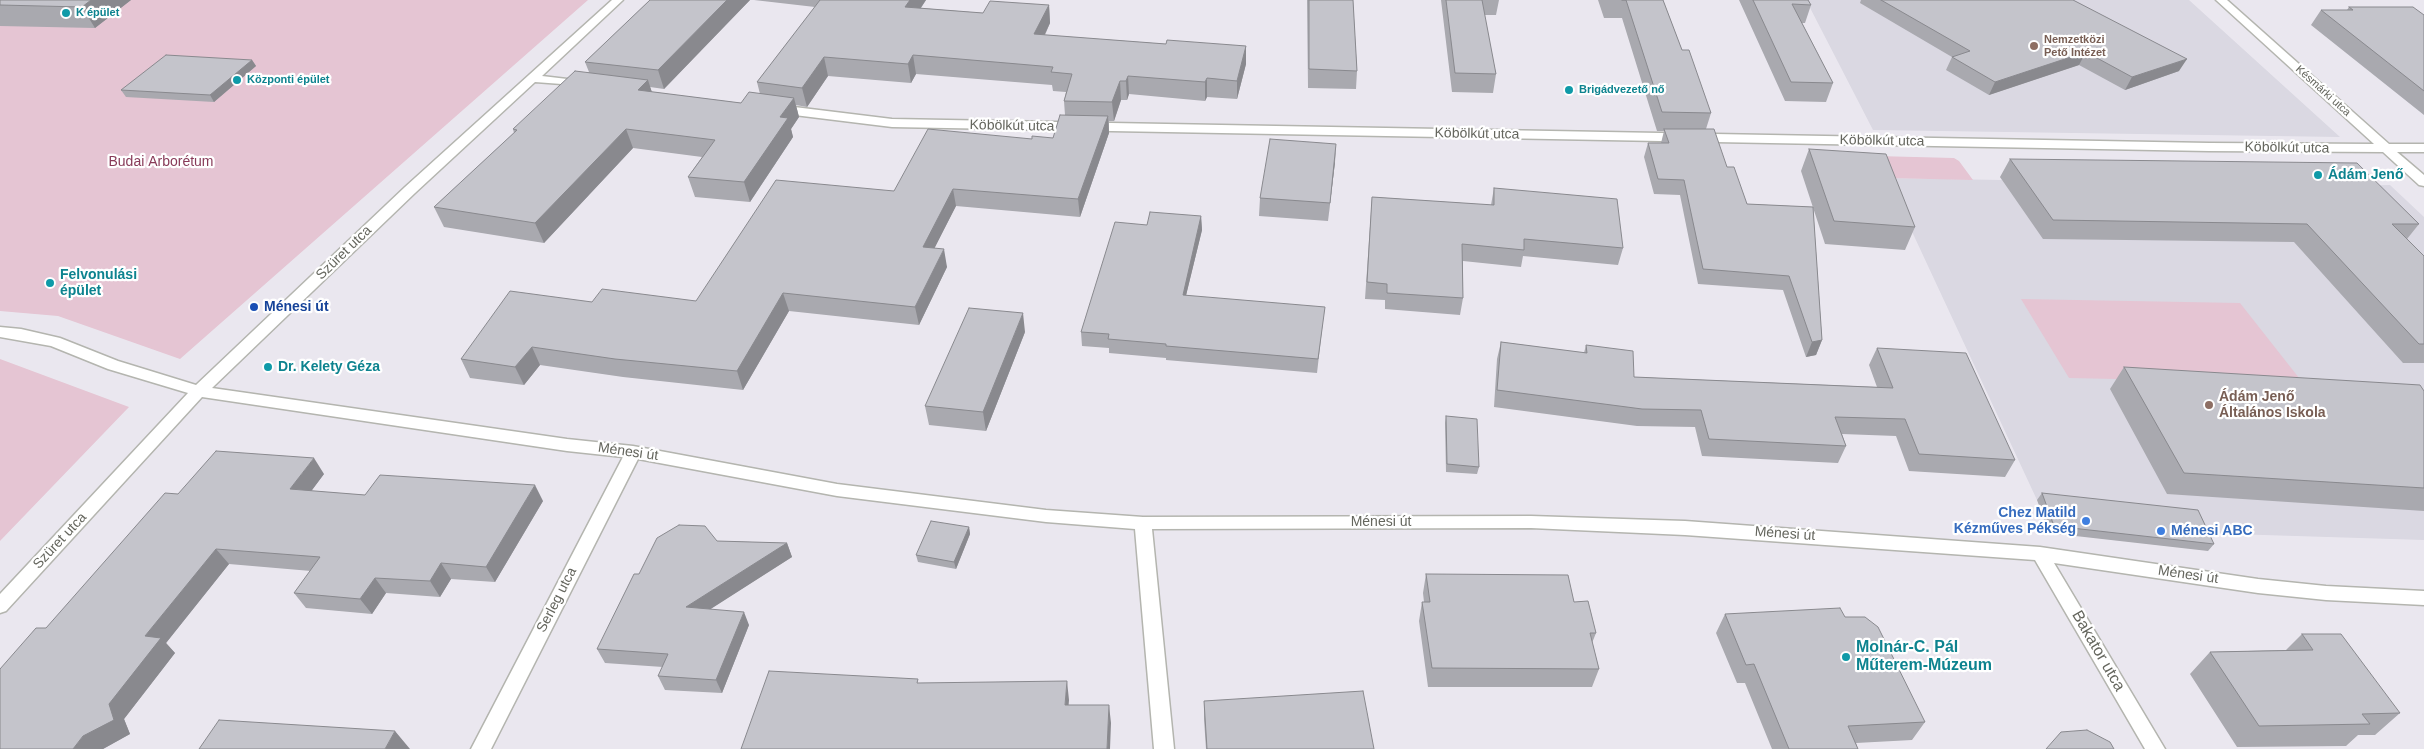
<!DOCTYPE html>
<html>
<head>
<meta charset="utf-8">
<style>
  body { margin:0 }
  canvas { display:block; background:#eae7ef }
</style>
</head>
<body>
<canvas width="2424" height="749"></canvas>
<script>
const ctx = document.querySelector('canvas').getContext('2d');
ctx.lineJoin = 'round';
function fill(path, color) { ctx.fillStyle = color; ctx.fill(path, 'evenodd'); }
const poly = rows => new Path2D(rows.map(r => 'M' + r).join(''));
function strokePath(path, color, width, dash) { ctx.strokeStyle = color; ctx.lineWidth = width; ctx.lineCap = dash ? 'butt' : 'round'; ctx.setLineDash(dash || []); ctx.stroke(path); }
function write(font, color, halo, rows, align = 'center') {
  ctx.font = font + ' Helvetica,sans-serif'; ctx.lineWidth = 4.5; ctx.setLineDash([]); ctx.textBaseline = 'middle'; ctx.strokeStyle = halo; ctx.fillStyle = color; for (const [text, x, y, turn = 0] of rows) {
    ctx.save(); ctx.translate(x, y); ctx.rotate((+turn || 0) * Math.PI / 180); ctx.textAlign = isNaN(turn) ? turn : align; if (halo) ctx.strokeText(text, 0, 0); ctx.fillText(text, 0, 0); ctx.restore();
  }
}
const education = poly([
  [1806,0,2189,0,2340,137,1873,130],
  [2000,177,2344,181,2348,186,2390,185,2424,217,2424,540,2199,533,2192,517,2037,500,1887,178,2002,180]
]);
const green = poly([
  [0,0,588,0,180,359,58,316,0,311],
  [1876,156,1954,158,1959,161,1973,180,1887,178],
  [2021,299,2240,303,2303,383,2069,378],
  [0,359,129,407,0,541]
]);
const minor = poly([
  [612,0,623,0,542,76,584,81,588,82,588,86,535,82,415,193,212,388,567,439,633,446,837,484,1046,510,1143,517,1531,516,1685,521,2040,547,2258,579,2326,586,2424,591,2424,605,2326,600,2258,593,2054,563,2165,749,2145,749,2035,560,1685,535,1531,528,1152,529,1174,749,1154,749,1135,529,1046,522,837,496,638,459,491,749,471,749,623,457,567,451,202,397,6,611,0,613,0,594,188,393,108,369,51,346,0,337,0,327,21,329,60,338,118,361,196,385,405,187,612,0],
  [2216,0,2227,0,2389,144,2424,144,2424,152,2397,152,2424,175,2424,186,2419,185,2383,152,2209,151,892,127,778,113,772,109,778,105,892,119,2209,143,2374,144,2216,0]
]);
const wall = poly([
  [0,0,131,0,95,28,0,26],
  [650,0,750,0,664,89,650,87,652,92,741,103,760,94,757,82,815,7,754,0,926,0,921,8,983,13,1049,5,1050,23,1045,35,1166,44,1246,46,1246,64,1237,99,1207,97,1205,101,1129,94,1127,100,1121,100,1114,121,1109,121,1109,133,1080,217,956,206,934,248,947,267,919,325,789,311,743,390,623,377,540,365,524,385,470,378,461,359,592,302,696,301,894,191,1032,139,1053,138,1065,115,1064,101,1066,92,1053,91,1052,85,916,74,911,83,828,76,807,107,796,105,799,117,791,129,793,137,750,202,695,197,688,177,702,157,633,148,544,243,444,227,434,207,514,133,513,129,589,72,585,62],
  [1307,0,1353,0,1357,71,1356,89,1308,88],
  [1441,0,1499,0,1496,15,1484,15,1496,74,1493,93,1452,92],
  [1598,0,1663,0,1682,50,1711,113,1706,129,1747,204,1813,207,1822,340,1816,355,1806,357,1783,290,1698,284,1680,195,1654,194,1644,157,1648,143,1661,143,1664,131,1657,131,1622,18,1604,18],
  [1739,0,1808,0,1811,5,1805,23,1802,23,1833,83,1826,102,1785,101],
  [1861,0,2073,0,2179,71,2125,90,2079,65,1989,95,1946,70,1952,57,1860,3],
  [2349,7,2424,15,2424,115,2311,25,2321,10,2347,10],
  [252,60,256,66,214,102,126,97,121,90],
  [1809,149,1915,227,1905,250,1825,244,1801,171],
  [2010,159,2419,224,2407,239,2424,256,2424,363,2403,363,2294,242,2043,239,2000,177],
  [1335,162,1328,221,1259,216,1260,198],
  [1494,188,1623,248,1618,265,1523,256,1521,267,1463,261,1463,298,1460,315,1385,309,1385,300,1365,299,1372,197,1491,205],
  [1201,216,1202,230,1186,295,1323,321,1317,373,1166,360,1166,358,1109,353,1109,348,1082,346,1081,332,1147,225],
  [1025,332,986,431,929,425,925,406],
  [1501,342,1584,353,1586,345,1634,377,1877,387,1869,365,1877,348,2015,460,2005,477,1909,471,1896,436,1842,434,1846,446,1838,463,1702,456,1695,427,1637,426,1494,407,1497,359],
  [2124,367,2424,391,2424,511,2167,494,2110,389],
  [1446,416,1479,467,1477,474,1446,472,1445,423],
  [324,474,311,491,365,495,543,501,495,582,451,579,440,597,386,593,372,614,306,608,294,593,311,571,229,564,166,643,175,653,124,719,130,734,103,749,0,749,46,628,178,494],
  [2042,493,2214,544,2208,551,2049,533,2037,500],
  [969,527,970,534,956,569,918,562,916,555],
  [717,541,787,543,792,557,710,609,749,625,722,693,665,690,658,676,663,667,605,663,597,649,639,574],
  [1426,574,1574,602,1596,633,1592,643,1599,669,1592,687,1428,687,1419,621,1422,602,1424,602,1423,593],
  [1725,614,1845,617,1925,722,1912,740,1856,743,1858,749,1772,749,1745,683,1737,683,1716,633],
  [2302,634,2400,713,2375,735,2358,735,2346,746,2237,747,2190,674,2210,652,2286,650],
  [1204,701,1374,749,1206,749,1204,719]
]);
const shadedWall = poly([
  [91,0,131,0,95,28,82,7],
  [727,0,750,0,664,89,658,70],
  [910,0,926,0,909,25,905,7],
  [1049,5,1050,23,1036,53,1034,34],
  [1246,46,1246,64,1237,99,1237,81],
  [2086,52,2079,65,1989,95,1995,82],
  [913,55,916,74,911,83,908,64],
  [824,57,828,76,807,107,802,88],
  [2187,59,2179,71,2125,90,2132,77],
  [252,60,256,66,214,102,210,95],
  [1128,76,1129,94,1127,100,1126,81],
  [1207,78,1207,97,1205,101,1205,82],
  [648,80,654,99,638,90],
  [1120,81,1121,100,1114,121,1112,102],
  [794,98,799,117,791,129,793,137,750,202,744,182,780,117],
  [1108,116,1109,133,1080,217,1078,199],
  [626,129,633,148,544,243,535,223],
  [1336,144,1335,162,1328,221,1330,203],
  [953,189,956,206,926,265,923,247],
  [1201,216,1202,230,1183,308,1183,295],
  [944,249,947,267,919,325,915,307],
  [783,293,789,311,743,390,737,371],
  [1023,313,1025,332,986,431,983,412],
  [1822,340,1816,355,1806,357,1812,342],
  [532,347,540,365,524,385,515,367],
  [314,458,324,474,301,505,290,489],
  [535,485,543,501,495,582,486,567],
  [969,527,970,534,956,569,954,562],
  [787,543,792,557,692,621,686,607],
  [216,549,229,564,166,643,175,653,124,719,130,734,103,749,73,749,109,704,145,636],
  [441,563,451,579,440,597,430,581],
  [375,578,386,593,372,614,360,599],
  [744,612,749,625,722,693,716,680],
  [1067,681,1069,700,1067,724,1065,705],
  [1109,705,1111,723,1110,749,1107,749],
  [395,731,410,749,385,749]
]);
const building = poly([
  [0,0,91,0,82,7,0,5,0,0],
  [650,0,727,0,658,70,585,62,650,0],
  [820,0,910,0,905,7,983,13,990,1,1049,5,1034,34,1166,44,1167,40,1246,46,1237,81,1207,78,1205,82,1128,76,1126,81,1120,81,1112,102,1064,101,1072,74,1051,72,1053,67,913,55,908,64,824,57,802,88,757,82,820,0],
  [1309,0,1353,0,1357,71,1309,69,1309,0],
  [1446,0,1482,0,1496,74,1455,73,1446,0],
  [1622,0,1663,0,1682,50,1689,50,1711,113,1662,112,1626,0,1622,0],
  [1753,0,1808,0,1811,5,1792,4,1833,83,1791,82,1753,0],
  [1881,0,2073,0,2187,59,2132,77,2086,52,1995,82,1952,57,1970,51,1881,0],
  [2349,7,2413,7,2424,15,2424,91,2321,10,2353,10,2349,7],
  [166,55,252,60,210,95,121,90,166,55],
  [575,71,648,80,638,90,741,103,749,92,794,98,780,117,788,118,744,182,688,177,715,140,626,129,535,223,434,207,517,130,513,129,575,71],
  [1060,115,1108,116,1078,199,953,189,923,247,944,249,915,307,783,293,737,371,615,359,532,347,515,367,461,359,510,291,592,302,602,289,696,301,776,180,894,191,928,129,1032,139,1032,136,1053,138,1060,115],
  [1664,129,1714,129,1727,167,1734,167,1747,204,1813,207,1822,340,1812,342,1789,276,1703,269,1684,180,1658,179,1648,143,1669,143,1664,129],
  [1270,139,1336,144,1330,203,1260,198,1270,139],
  [1809,149,1886,154,1915,227,1834,221,1809,149],
  [2010,159,2357,163,2419,224,2392,224,2424,256,2424,344,2419,344,2307,224,2053,220,2010,159],
  [1494,188,1617,199,1623,248,1524,239,1524,250,1462,244,1463,298,1387,293,1387,284,1367,282,1372,197,1494,205,1494,188],
  [1150,212,1201,216,1183,295,1325,307,1318,359,1166,346,1166,344,1108,339,1109,334,1081,332,1115,222,1147,225,1150,212],
  [969,308,1023,313,983,412,925,406,969,308],
  [1501,342,1587,353,1586,345,1633,351,1634,377,1893,388,1877,348,1966,353,2015,460,1919,454,1905,419,1835,417,1846,446,1709,439,1701,410,1642,409,1497,390,1501,342],
  [2124,367,2420,385,2424,391,2424,488,2184,473,2124,367],
  [1446,416,1477,419,1479,467,1447,464,1446,416],
  [216,451,314,458,290,489,365,495,380,475,535,485,486,567,441,563,430,581,375,578,360,599,294,593,320,557,216,549,145,636,161,638,109,704,114,720,83,736,73,749,0,749,0,669,36,628,46,628,165,493,178,494,216,451],
  [2042,493,2198,510,2214,544,2054,526,2042,493],
  [931,521,969,527,954,562,916,555,931,521],
  [679,525,705,526,717,541,787,543,686,607,744,612,716,680,658,676,668,654,597,649,634,574,639,574,657,538,679,525],
  [1426,574,1568,575,1574,602,1588,601,1596,633,1590,633,1599,669,1432,668,1422,602,1430,602,1426,574],
  [1840,608,1845,617,1865,617,1878,627,1925,722,1848,726,1858,749,1789,749,1754,664,1746,665,1725,614,1840,608],
  [2302,634,2341,634,2400,713,2362,714,2370,724,2259,726,2210,652,2313,650,2302,634],
  [769,671,918,679,917,683,1067,681,1065,705,1109,705,1107,749,741,749,769,671],
  [1363,691,1374,749,1207,749,1204,701,1363,691],
  [219,720,395,731,385,749,199,749,219,720],
  [2087,730,2110,742,2114,749,2046,749,2061,732,2087,730]
]);
const markers = [
  [66,13,5,"#0f9aa8"],
  [2034,46,5,"#8d6e63"],
  [237,80,5,"#0f9aa8"],
  [1569,90,5,"#0f9aa8"],
  [2318,175,5,"#0f9aa8"],
  [50,283,5,"#0f9aa8"],
  [254,307,5,"#1a4fb4"],
  [268,367,5,"#0f9aa8"],
  [2209,405,5,"#8d6e63"],
  [2086,521,5,"#3f7fe0"],
  [2161,531,5,"#3f7fe0"],
  [1846,657,5,"#0f9aa8"]
];
const farCulturenames = [
  ["K épület",76,13],
  ["Központi épület",247,80],
  ["Brigádvezető nő",1579,90]
];
const farEducationnames = [
  ["Nemzetközi",2044,40],
  ["Pető Intézet",2044,53]
];
const farStreetnames = [
  ["Késmárki utca",2323,91,42]
];
const streetNames = [
  ["Köbölkút utca",1012,126,1],
  ["Köbölkút utca",1477,134,1],
  ["Köbölkút utca",1882,141,1],
  ["Köbölkút utca",2287,148,1],
  ["Szüret utca",344,253,-44],
  ["Ménesi út",628,452,8],
  ["Ménesi út",1381,522],
  ["Ménesi út",1785,534,4],
  ["Szüret utca",60,541,-47],
  ["Ménesi út",2188,575,8],
  ["Serleg utca",557,600,-63]
];
const parkNames = [
  ["Budai Arborétum",161,162]
];
const cultureNames = [
  ["Ádám Jenő",2328,175],
  ["Felvonulási",60,275],
  ["épület",60,291],
  ["Dr. Kelety Géza",278,367]
];
const transitNames = [
  ["Ménesi út",264,307]
];
const educationNames = [
  ["Ádám Jenő",2219,397],
  ["Általános Iskola",2219,413]
];
const shopNames = [
  ["Chez Matild",2076,513],
  ["Kézműves Pékség",2076,529],
  ["Ménesi ABC",2171,531,"left"]
];
const nearCulturenames = [
  ["Molnár-C. Pál",1856,648],
  ["Műterem-Múzeum",1856,666]
];
const nearStreetnames = [
  ["Bakator utca",2098,651,60]
];
fill(education, '#dad8e2');
fill(green, '#e5c5d3');
strokePath(minor, '#b4b5af', 3);
fill(minor, '#fff');
fill(wall, '#a9a9af');
fill(shadedWall, '#89898e');
fill(building, '#c4c4cb');
strokePath(building, '#89898e', 1);
for (const [x, y, r, color] of markers) { const dot = new Path2D(); dot.arc(x, y, r, 0, 2 * Math.PI); ctx.fillStyle = color; ctx.fill(dot); strokePath(dot, '#fff', 2); }
write('bold 11px', '#0d838f', '#fff', farCulturenames, 'left');
write('bold 11px', '#785e54', '#fff', farEducationnames, 'left');
write('11px', '#65665e', '#fff', farStreetnames);
write('14px', '#65665e', '#fff', streetNames);
write('14px', '#883b59', '#fff', parkNames);
write('bold 14px', '#0d838f', '#fff', cultureNames, 'left');
write('bold 14px', '#164399', '#fff', transitNames, 'left');
write('bold 14px', '#785e54', '#fff', educationNames, 'left');
write('bold 14px', '#366cbe', '#fff', shopNames, 'right');
write('bold 16px', '#0d838f', '#fff', nearCulturenames, 'left');
write('16px', '#65665e', '#fff', nearStreetnames);
</script>
</body>
</html>
